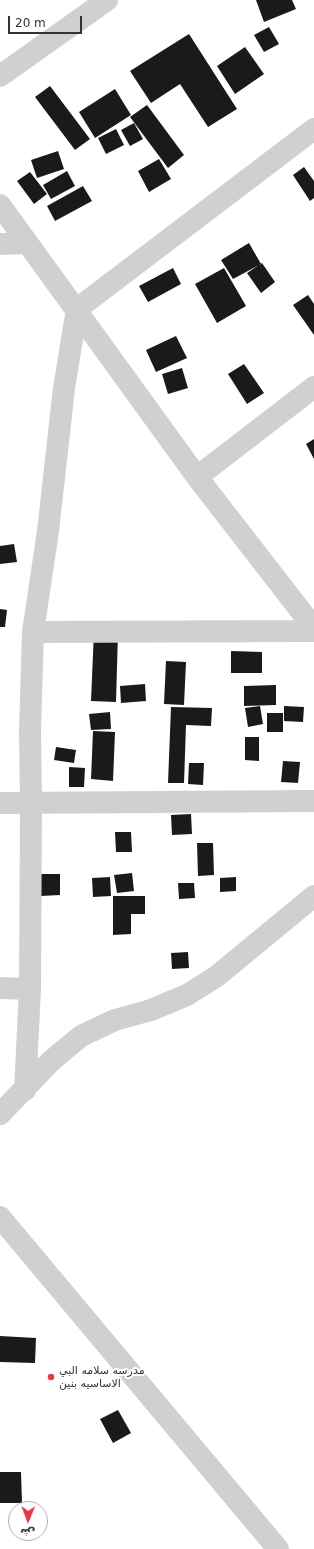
<!DOCTYPE html>
<html>
<head>
<meta charset="utf-8">
<style>
  body { margin:0 }
  #map { position:relative; width:314px; height:1549px; overflow:hidden; background:#fff; font-family:"DejaVu Sans",Cairo,sans-serif }
  canvas { display:block }
  .north { position:absolute; left:8px; top:1501px; width:40px; height:40px; box-sizing:border-box; background:#fff; border:1px solid #adadad; border-radius:50%; rotate:181deg; font-size:11px; font-weight:700; line-height:16px; text-align:center; color:#333 }
  .north::after { content:''; display:block; margin:auto; width:14px; height:18px; background:#e63946; clip-path:polygon(50% 0,100% 100%,50% 72%,0 100%) }
  .scale { position:absolute; left:8px; top:16px; width:74px; height:18px; box-sizing:border-box; border:2px solid #333; border-top:0; padding-left:5px; font-size:12px; line-height:14px; white-space:nowrap; color:#333; -webkit-text-stroke:3px #fff; paint-order:stroke }
</style>
</head>
<body>
<div id="map">
<canvas width="314" height="1549"></canvas>
<div class="north">ش</div>
<div class="scale">20 m</div>
</div>
<script>
const ctx = document.querySelector('canvas').getContext('2d');
ctx.lineJoin = 'round';
function fill(path, color) { ctx.fillStyle = color; ctx.fill(path, 'evenodd'); }
const poly = rows => new Path2D(rows.map(r => 'M' + r).join(''));
function strokePath(path, color, width, dash) { ctx.strokeStyle = color; ctx.lineWidth = width; ctx.lineCap = dash ? 'butt' : 'round'; ctx.setLineDash(dash || []); ctx.stroke(path); }
function write(font, color, halo, rows, align = 'center') {
  ctx.font = font + ' "DejaVu Sans",Cairo,sans-serif'; ctx.lineWidth = 4; ctx.setLineDash([]); ctx.textBaseline = 'middle'; ctx.strokeStyle = halo; ctx.fillStyle = color; for (const [text, x, y, turn = 0] of rows) {
    ctx.save(); ctx.translate(x, y); ctx.rotate((+turn || 0) * Math.PI / 180); ctx.textAlign = isNaN(turn) ? turn : align; if (halo) ctx.strokeText(text, 0, 0); ctx.fillText(text, 0, 0); ctx.restore();
  }
}
const building = poly([
  [256,0,292,0,296,9,264,22],
  [269,27,279,44,264,52,254,35],
  [189,34,237,109,208,127,180,84,151,103,130,71],
  [245,47,264,74,235,94,217,66],
  [50,86,90,139,75,150,35,97],
  [115,89,131,115,95,138,79,112],
  [147,105,184,155,168,168,130,117],
  [134,123,143,139,130,146,121,130],
  [116,129,124,145,106,154,98,138],
  [58,151,64,169,37,178,31,160],
  [159,159,171,179,149,192,138,171],
  [304,167,314,181,314,198,310,201,293,175],
  [67,171,75,186,51,199,43,185],
  [30,172,47,194,34,204,17,181],
  [83,186,92,201,55,221,47,206],
  [249,243,261,264,233,279,221,260],
  [262,263,275,282,261,293,247,273],
  [173,268,181,284,148,302,139,286],
  [224,268,246,306,217,323,195,284],
  [308,295,314,304,314,335,293,305],
  [176,336,187,358,156,372,146,350],
  [244,364,264,393,247,404,228,374],
  [182,368,188,388,168,394,162,374],
  [314,439,314,459,306,444],
  [14,544,17,562,0,564,0,546],
  [0,609,7,610,5,627,0,627],
  [94,631,118,632,116,702,91,701],
  [231,651,262,652,262,673,231,673],
  [166,661,186,662,184,705,164,704],
  [145,684,146,701,121,703,120,686],
  [276,685,276,705,244,706,244,686],
  [260,706,263,724,248,727,245,708],
  [284,706,304,707,303,722,284,721],
  [171,707,212,708,211,726,186,725,184,783,168,783],
  [110,712,111,729,91,730,89,714],
  [267,713,283,713,283,732,267,732],
  [93,731,115,732,113,781,91,779],
  [245,737,259,737,259,761,245,760],
  [56,747,76,750,74,763,54,760],
  [283,761,300,762,298,783,281,782],
  [189,763,204,763,203,785,188,784],
  [69,767,85,768,84,787,69,787],
  [191,814,192,834,172,835,171,815],
  [115,832,131,832,132,852,116,852],
  [197,843,213,843,214,875,198,876],
  [132,873,134,891,117,893,114,875],
  [41,874,60,874,60,895,41,896],
  [110,877,111,896,93,897,92,878],
  [236,877,236,891,220,892,220,878],
  [178,883,194,883,195,898,179,899],
  [113,896,145,896,145,914,131,914,131,934,113,935],
  [188,952,189,968,172,969,171,953],
  [0,1336,36,1338,35,1363,0,1362],
  [118,1410,131,1433,113,1443,100,1419],
  [0,1472,21,1472,22,1503,0,1503]
]);
const minor = poly([
  [0,76,107,0],
  [0,205,197,477,314,628],
  [0,244,27,243],
  [197,477,314,387],
  [33,632,314,631],
  [0,803,314,801],
  [0,988,30,989],
  [25,1090,30,989,31,803,30,731,33,632,48,531,64,388,77,309,314,129],
  [0,1114,51,1061,81,1036,115,1020,151,1010,187,995,217,976,314,896],
  [0,1217,278,1549]
]);
const markers = [
  [51,1377,4,"#e63946"]
];
const poiNames = [
  ["مدرسه سلامه البي",59,1371],
  ["الاساسيه بنين",59,1384]
];
fill(building, '#1a1a1a');
strokePath(minor, '#d0d0d0', 22);
for (const [x, y, r, color] of markers) { const dot = new Path2D(); dot.arc(x, y, r, 0, 2 * Math.PI); ctx.fillStyle = color; ctx.fill(dot); strokePath(dot, '#fff', 1.5); }
write('11px', '#333', '#fff', poiNames, 'left');
</script>
</body>
</html>
